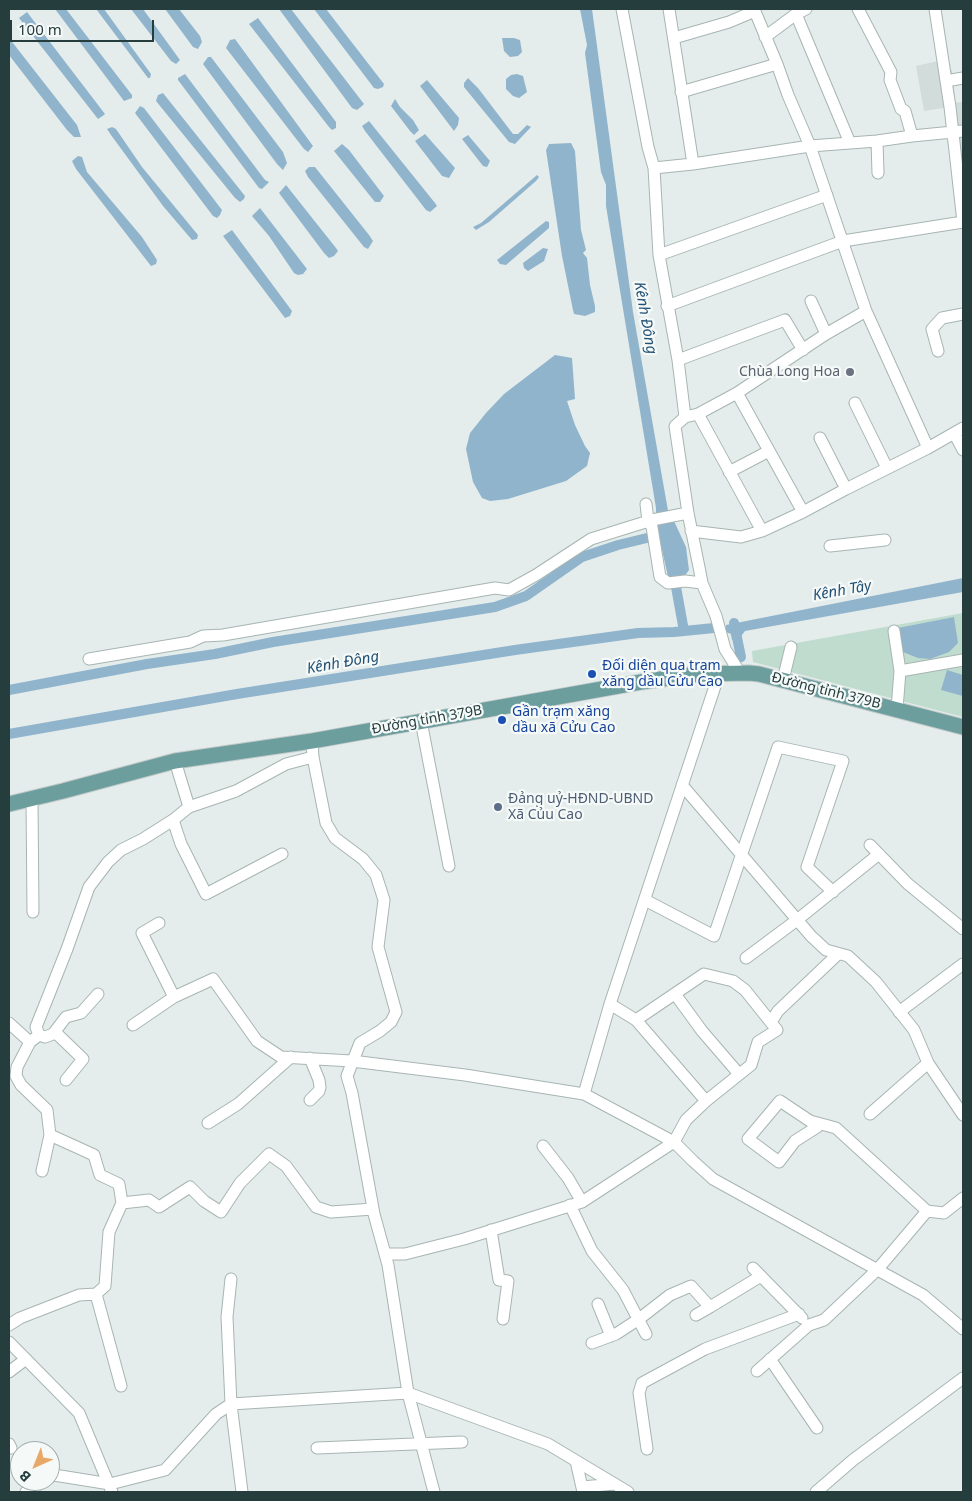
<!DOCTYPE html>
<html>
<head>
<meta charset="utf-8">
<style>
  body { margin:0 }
  #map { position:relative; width:972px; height:1501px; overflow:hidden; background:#e4edeb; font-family:"Noto Sans",sans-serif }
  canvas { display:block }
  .frame { position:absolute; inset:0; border:10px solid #253d3d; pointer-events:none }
  .north { position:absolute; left:10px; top:1441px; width:50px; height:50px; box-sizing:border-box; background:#f5f9f8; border:1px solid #a2aead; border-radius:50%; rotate:224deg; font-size:14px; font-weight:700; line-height:20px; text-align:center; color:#253d3d }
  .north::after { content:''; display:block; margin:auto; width:18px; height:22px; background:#e7a868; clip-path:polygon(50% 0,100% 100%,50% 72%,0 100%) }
  .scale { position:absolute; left:10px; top:20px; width:144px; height:22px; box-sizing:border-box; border:2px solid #253d3d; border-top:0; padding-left:6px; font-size:15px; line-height:18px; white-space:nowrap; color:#253d3d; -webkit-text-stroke:4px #f5f9f8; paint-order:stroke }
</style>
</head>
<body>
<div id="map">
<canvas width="972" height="1501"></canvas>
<div class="frame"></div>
<div class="north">B</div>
<div class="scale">100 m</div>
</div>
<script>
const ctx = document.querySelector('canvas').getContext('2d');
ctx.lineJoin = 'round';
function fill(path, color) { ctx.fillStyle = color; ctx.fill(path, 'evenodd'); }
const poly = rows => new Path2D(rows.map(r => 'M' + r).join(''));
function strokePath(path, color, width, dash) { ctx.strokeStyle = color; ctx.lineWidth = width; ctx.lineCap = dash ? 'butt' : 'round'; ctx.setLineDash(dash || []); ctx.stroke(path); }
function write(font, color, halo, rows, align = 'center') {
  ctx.font = font + ' "Noto Sans",sans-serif'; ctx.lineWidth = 4.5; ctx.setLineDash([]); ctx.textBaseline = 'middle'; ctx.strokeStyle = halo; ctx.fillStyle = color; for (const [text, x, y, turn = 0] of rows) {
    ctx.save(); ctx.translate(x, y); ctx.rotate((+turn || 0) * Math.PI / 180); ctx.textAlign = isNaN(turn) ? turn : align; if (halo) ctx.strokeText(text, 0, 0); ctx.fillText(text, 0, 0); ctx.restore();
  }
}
const built = poly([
  [943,60,945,71,952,70,955,98,950,98,950,103,963,102,963,154,956,156,950,107,924,111,916,66]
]);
const green = poly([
  [963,613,963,717,753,662,752,651]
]);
const water = poly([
  [55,9,66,9,132,95,132,98,124,101],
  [96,9,104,9,151,74,150,78,148,78],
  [131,9,143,9,180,60,176,64,171,61],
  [165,9,179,9,200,36,202,42,198,49,193,47],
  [279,9,291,9,364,104,362,106,357,110,352,108],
  [314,9,326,9,384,84,383,87,378,89,374,88],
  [580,9,592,9,633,312,670,522,674,521,686,547,689,570,684,577,669,581,656,523,656,508,606,206,606,185,601,172,585,53,587,45],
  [27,12,105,114,104,115,98,119,19,18],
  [258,18,336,122,336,128,332,130,329,127,249,24],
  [9,38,77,125,81,137,74,137,67,130,9,55],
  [502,38,514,38,520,40,522,52,518,56,510,57,504,51],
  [235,39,313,146,308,152,304,149,226,48,230,40],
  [208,57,211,57,283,152,287,163,283,170,277,164,203,64],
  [185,74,265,180,269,182,262,189,259,188,178,80,178,78],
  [517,74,523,76,527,92,519,98,513,96,506,89,506,79,511,75],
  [468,78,478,88,513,134,518,134,527,125,531,127,515,144,509,142,464,87,464,83],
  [427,80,459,118,458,125,454,131,420,86],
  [163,93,245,196,244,199,240,202,235,198,156,101,158,95],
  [395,99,400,107,413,120,419,130,414,135,410,131,391,106],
  [140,106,144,108,222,210,220,215,217,218,213,216,135,113],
  [369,121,435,203,437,206,430,212,426,210,365,131,362,126],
  [112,127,116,129,142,167,198,235,197,239,192,240,163,206,111,135,107,129],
  [425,134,455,168,449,178,442,176,415,141],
  [468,135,490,161,487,167,483,166,462,139],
  [571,143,575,151,581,230,586,250,583,253,587,258,590,285,595,306,595,312,585,316,574,314,573,310,562,256,546,150,549,144],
  [342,144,349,150,384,196,380,202,375,202,334,151],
  [78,156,82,157,87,172,142,237,157,260,156,264,151,266,76,169,72,161],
  [309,167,315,167,369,235,373,241,368,249,364,247,308,177,305,171],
  [537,175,539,177,536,181,489,222,476,230,473,227,481,223],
  [286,185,336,248,338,251,334,256,329,258,324,253,279,193],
  [260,208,307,269,303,274,298,275,294,273,269,236,252,216],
  [546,221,549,222,549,228,506,265,500,264,497,260],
  [232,230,292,311,290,316,285,318,223,236],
  [543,248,548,249,544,261,528,271,524,268,523,263],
  [555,355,572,358,575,399,567,401,575,425,585,446,590,453,587,466,566,481,508,499,490,501,482,498,473,482,466,449,470,433,486,413,504,394],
  [963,578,963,592,745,631,739,639,732,640,731,634,726,632,726,625],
  [954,617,958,643,949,652,930,659,918,658,903,652,898,628],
  [947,670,963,675,963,696,941,690]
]);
const canal = poly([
  [674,576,684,631],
  [734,623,741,657,736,658],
  [9,690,147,664,215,654,273,642,495,607,526,596,582,557,618,545,651,537],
  [9,734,237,694,515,650,638,633,674,632,714,628]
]);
const minor = poly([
  [622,9,648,147,654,168,659,255,678,360,685,417,698,414,762,531],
  [669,9,693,164],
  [754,9,777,64,788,95,810,146,866,311,928,448,963,428],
  [858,9,891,72,890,80,901,109,905,111,912,136],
  [935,9,950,107,963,222],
  [796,14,850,143],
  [765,37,796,14,806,9],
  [674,38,729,22,755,11],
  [946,81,963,78],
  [681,92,777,64],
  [877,141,878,173],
  [654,168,693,164,810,146,877,141,912,136,963,131],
  [659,255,827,195],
  [811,301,826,334],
  [667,306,843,241,963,222],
  [938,351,932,329,942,318,963,314],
  [678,360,785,320,803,350],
  [737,393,803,512],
  [855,403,887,468],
  [698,414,737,393,826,334,866,311],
  [685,417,675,426,688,513,700,572,702,583,716,616,725,649,740,673],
  [954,433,963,450],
  [820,438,846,489],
  [729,472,769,451],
  [646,504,648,521,652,527,660,577,668,583,685,581,702,583],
  [691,531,741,537,762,531,803,512,846,489,928,448],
  [830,546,885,540],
  [894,631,900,671],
  [89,659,190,642,203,636,223,635,495,588,509,590,536,575,591,539,652,520,688,513],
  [783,680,791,647],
  [897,709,900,671,963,660],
  [421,721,449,866],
  [312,741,313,757,326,823,335,838,363,859,376,875,384,900,378,947,396,1012,391,1022,380,1031,360,1043,347,1076,352,1093,374,1214,388,1265,408,1393,434,1492],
  [175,761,189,807,173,820,181,844,206,894,282,854],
  [682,785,811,936,826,950,848,956,876,982,914,1030,928,1063,963,1115],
  [32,799,33,912],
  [189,807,236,791,286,764,313,757],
  [870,845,908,884,963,929],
  [645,900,714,936,778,747,843,761,807,867,833,892],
  [159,923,142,933,174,997,213,979,257,1041,281,1057,352,1061,465,1075,584,1094,674,1142,693,1161,713,1179,923,1295,963,1329],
  [746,958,797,920,879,854],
  [675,994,702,1031,739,1074],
  [610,1004,636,1020,706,1101],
  [899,1012,963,964],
  [771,1022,778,1011,838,954],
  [9,1023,30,1042,17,1067,16,1076,21,1085,47,1110,50,1135,42,1171],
  [133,1025,174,997],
  [55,1032,83,1059,66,1080],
  [39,1035,45,1037,53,1034,66,1017,81,1013,98,994],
  [30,1042,39,1035,36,1027,67,949,89,887,108,862,121,850,143,839,173,820],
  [310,1058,319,1080,320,1087,319,1091,310,1100],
  [584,1094,610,1004,719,674],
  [870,1114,928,1063],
  [208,1123,238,1104,291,1057],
  [817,1127,795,1141,779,1162,748,1139,780,1101,810,1121,836,1128,927,1211],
  [543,1146,568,1178,582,1202],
  [122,1203,149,1200,159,1207,190,1187,204,1201,221,1212,240,1183,269,1154,286,1166,316,1207,331,1212,373,1209],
  [570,1205,592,1251,623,1290,646,1334],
  [491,1230,499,1280,508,1281,503,1319],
  [385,1254,405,1254,464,1239,582,1202,674,1142,686,1120,706,1101,751,1065,758,1042,777,1030,745,990,733,981,704,974,636,1020],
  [753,1268,802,1318],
  [231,1279,227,1317,231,1404,242,1492],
  [96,1294,121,1386],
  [598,1304,611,1336],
  [710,1307,761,1276],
  [9,1325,20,1318,79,1295,96,1294,105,1286,109,1232,122,1203,119,1184,100,1175,94,1155,50,1135],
  [9,1342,79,1413,112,1492],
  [592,1343,616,1334,639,1319,670,1295,691,1286,710,1307,696,1315],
  [770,1359,817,1428],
  [757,1371,809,1325,824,1320,877,1270,927,1211,944,1213,963,1198],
  [9,1372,26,1359],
  [9,1444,11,1448],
  [317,1448,462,1442],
  [647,1449,639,1393,642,1383,705,1349,799,1314],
  [576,1461,583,1492],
  [50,1477,54,1475,110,1484,165,1470,216,1414,231,1404,408,1393,548,1444,628,1492],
  [582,1487,615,1484],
  [26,1492,44,1481],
  [816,1492,853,1460,963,1378]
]);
const major = poly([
  [9,804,63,791,175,761,312,741,641,682,697,674,749,673,759,674,963,727]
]);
const markers = [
  [850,372,5,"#6b7280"],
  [592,674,5,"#1a4fb4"],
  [502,720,5,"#1a4fb4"],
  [498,807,5,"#5c6f8a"]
];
const worshipNames = [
  ["Chùa Long Hoa",840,372]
];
const transitNames = [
  ["Đối diện qua trạm",602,666],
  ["xăng dầu Cửu Cao",602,682],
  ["Gần trạm xăng",512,712],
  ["dầu xã Cửu Cao",512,728]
];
const streetNames = [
  ["Đường tỉnh 379B",826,691,14],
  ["Đường tỉnh 379B",427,720,-10]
];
const serviceNames = [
  ["Đảng uỷ-HĐND-UBND",508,799],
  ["Xã Củu Cao",508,815]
];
const waterNames = [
  ["Kênh Đông",645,318,80],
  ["Kênh Tây",842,591,-10],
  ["Kênh Đông",343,663,-10]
];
fill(built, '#d2dcda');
fill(green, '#bfdcce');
fill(water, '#91b4cd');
strokePath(canal, '#91b4cd', 10);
strokePath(minor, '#a7b5b3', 13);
strokePath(major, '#c2c9c9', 17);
strokePath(minor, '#fff', 11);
strokePath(major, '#6c9e9e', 15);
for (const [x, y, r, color] of markers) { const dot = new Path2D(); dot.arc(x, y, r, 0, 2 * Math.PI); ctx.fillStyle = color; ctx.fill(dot); strokePath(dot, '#f5f9f8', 2); }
write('14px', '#5b616d', '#f5f9f8', worshipNames, 'right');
write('14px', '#164399', '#f5f9f8', transitNames, 'left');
write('14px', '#253d3d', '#f5f9f8', streetNames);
write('14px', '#4e5e75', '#f5f9f8', serviceNames, 'left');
write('italic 15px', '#235275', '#f5f9f8', waterNames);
</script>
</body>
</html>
